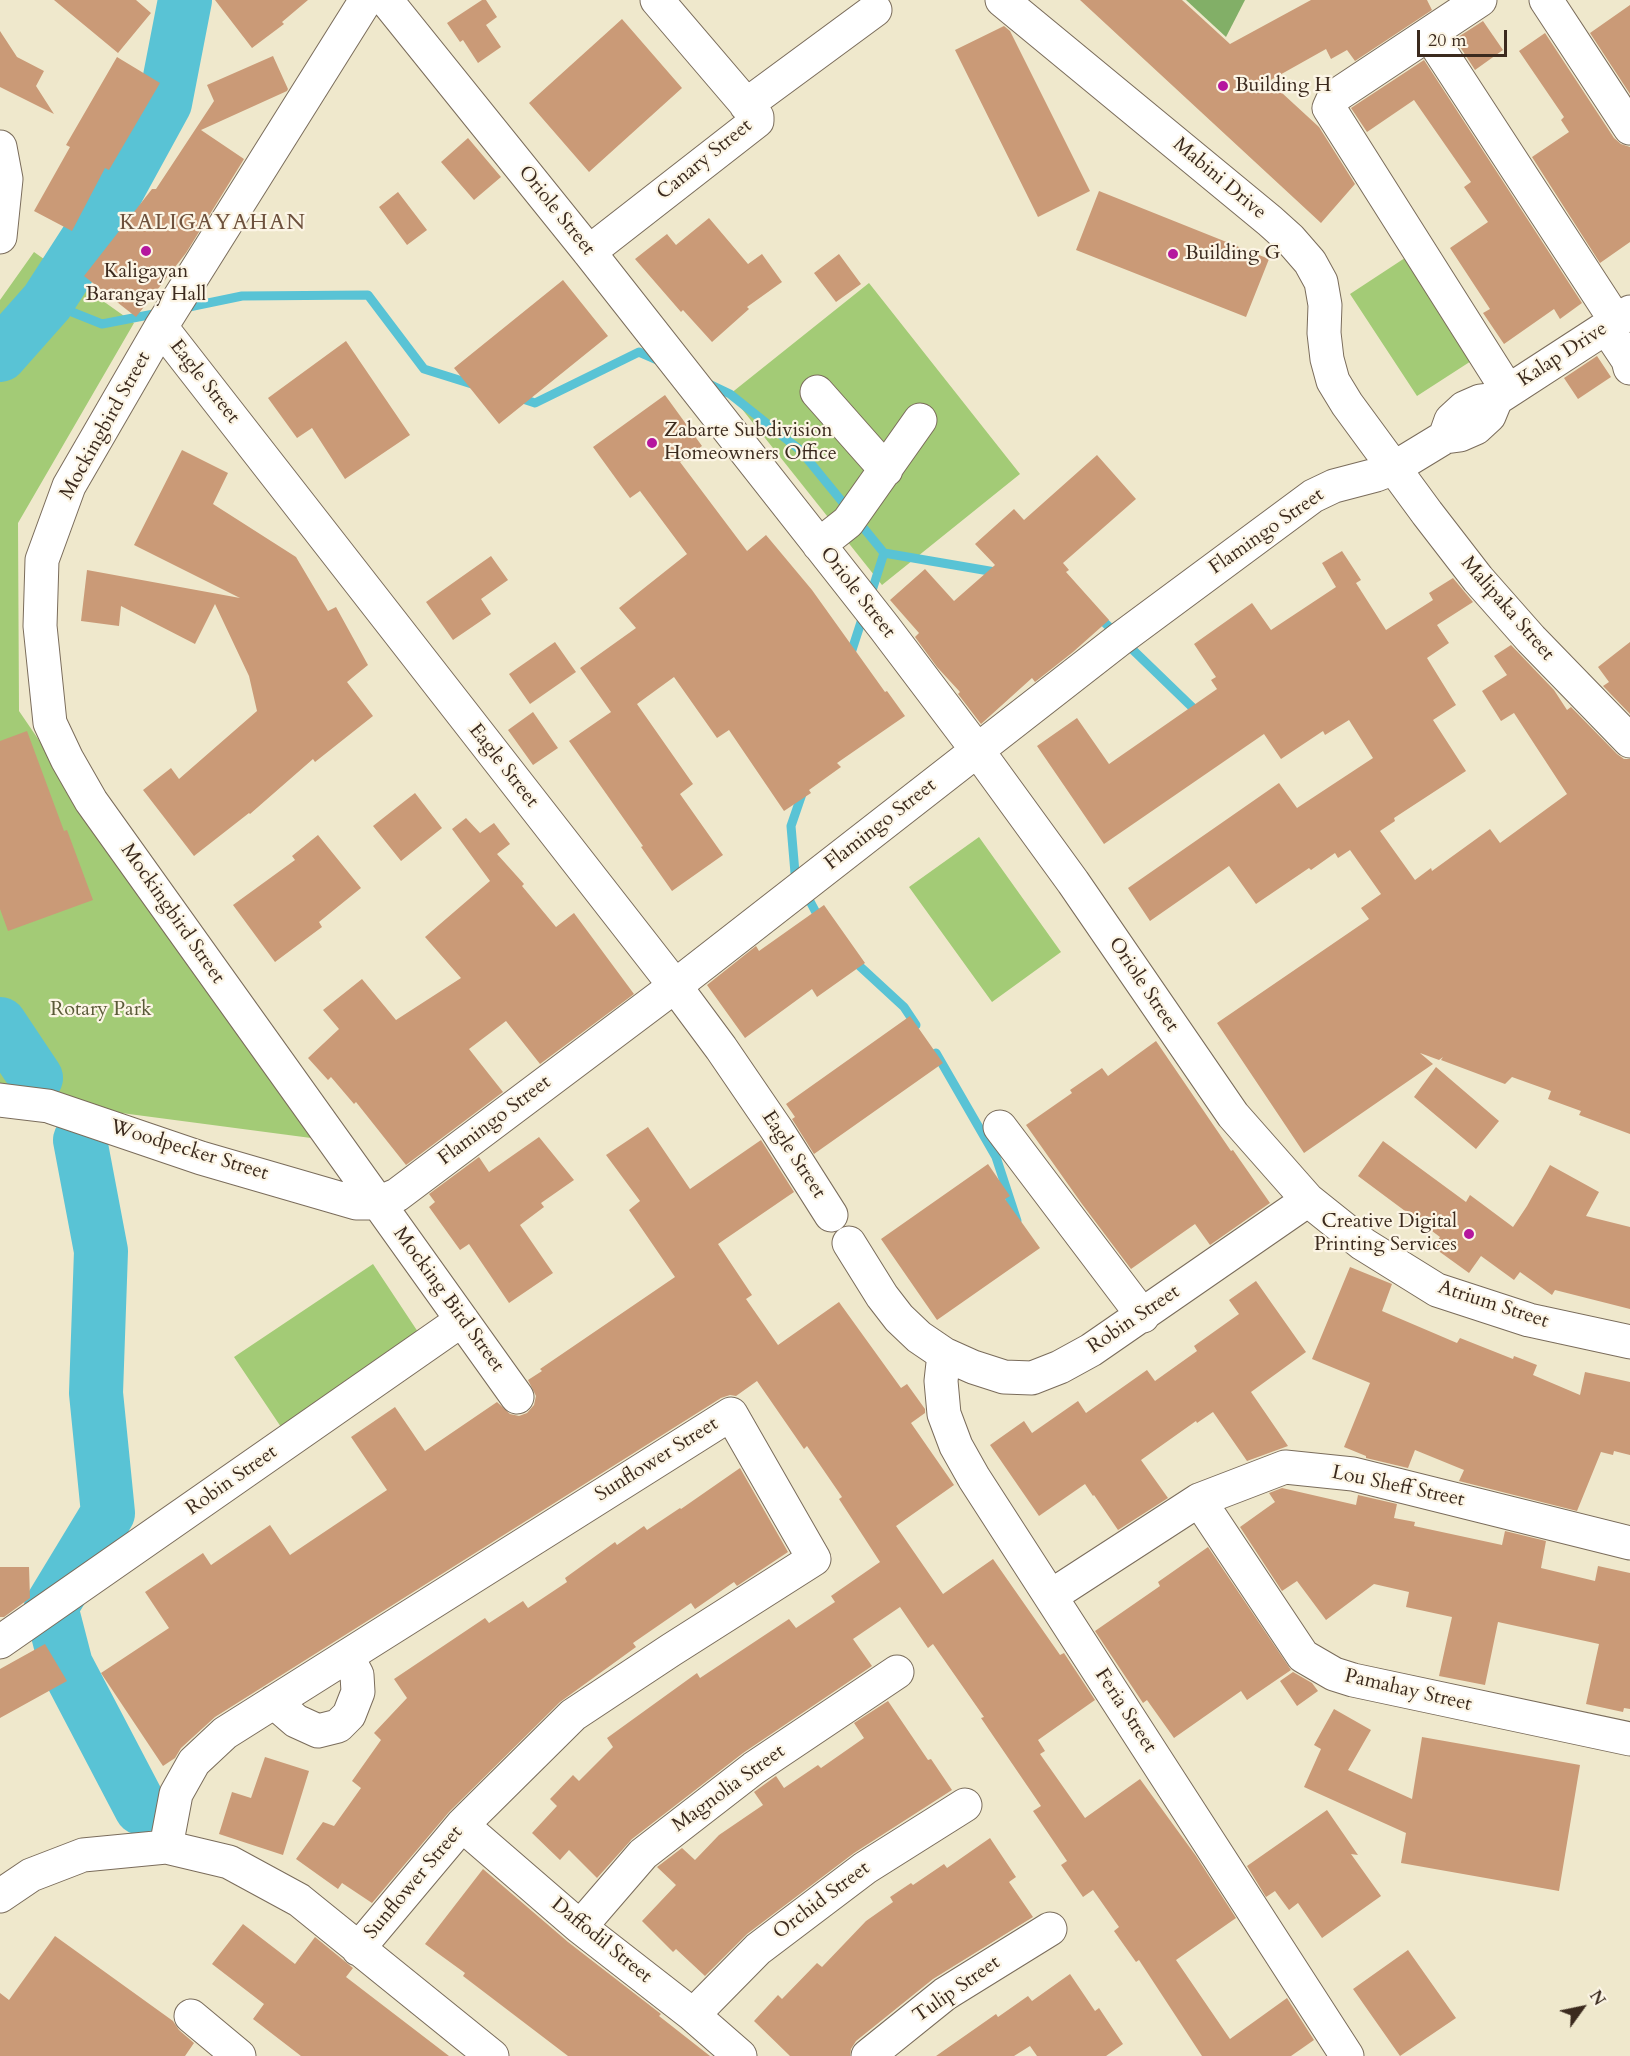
<!DOCTYPE html>
<html>
<head>
<meta charset="utf-8">
<style>
  body { margin:0 }
  #map { position:relative; width:1630px; height:2056px; overflow:hidden; background:#efe8cc; font-family:Cardo,serif }
  canvas { display:block }
  .north { position:absolute; left:1552px; top:1978px; width:60px; height:60px; -webkit-text-stroke:4px #fcf5e5; paint-order:stroke; rotate:57deg; font-size:16px; font-weight:700; line-height:24px; text-align:center; color:#3b2a1e }
  .north::after { content:''; display:block; margin:auto; width:21px; height:27px; background:#3b2a1e; clip-path:polygon(50% 0,100% 100%,50% 72%,0 100%) }
  .scale { position:absolute; left:1417px; top:30px; width:90px; height:27px; box-sizing:border-box; border:3px solid #3b2a1e; border-top:0; padding-left:8px; font-size:18px; line-height:21px; white-space:nowrap; color:#3b2a1e; -webkit-text-stroke:4px #fcf5e5; paint-order:stroke }
</style>
</head>
<body>
<div id="map">
<canvas width="1630" height="2056"></canvas>
<div class="north">N</div>
<div class="scale">20 m</div>
</div>
<script>
const ctx = document.querySelector('canvas').getContext('2d');
ctx.lineJoin = 'round';
function fill(path, color) { ctx.fillStyle = color; ctx.fill(path, 'evenodd'); }
const poly = rows => new Path2D(rows.map(r => 'M' + r).join(''));
function strokePath(path, color, width, dash) { ctx.strokeStyle = color; ctx.lineWidth = width; ctx.lineCap = dash ? 'butt' : 'round'; ctx.setLineDash(dash || []); ctx.stroke(path); }
function write(font, color, halo, rows, align = 'center') {
  ctx.font = font + ' Cardo,serif'; ctx.lineWidth = 4.5; ctx.setLineDash([]); ctx.textBaseline = 'middle'; ctx.strokeStyle = halo; ctx.fillStyle = color; for (const [text, x, y, turn = 0] of rows) {
    ctx.save(); ctx.translate(x, y); ctx.rotate((+turn || 0) * Math.PI / 180); ctx.textAlign = isNaN(turn) ? turn : align; if (halo) ctx.strokeText(text, 0, 0); ctx.fillText(text, 0, 0); ctx.restore();
  }
}
const green = poly([
  [34,252,134,323,18,523,19,711,311,1138,0,1097,0,300],
  [1414,252,1482,354,1417,396,1350,294],
  [869,283,1020,474,882,585,730,394],
  [979,837,1061,952,992,1002,909,887],
  [373,1264,420,1335,281,1427,234,1357]
]);
const forest = poly([
  [1186,0,1245,0,1226,37]
]);
const stream = poly([
  [47,302,102,324,159,313],
  [184,308,242,296,368,295,424,369,475,385],
  [707,383,730,394,800,450,884,553,1001,573],
  [517,397,535,403,639,352,662,362],
  [870,597,884,553],
  [1095,617,1103,621,1193,708],
  [850,656,864,613],
  [803,791,791,826,795,873,821,922],
  [853,960,904,1007,916,1025],
  [936,1053,996,1157,1017,1221]
]);
const river = poly([
  [0,355,47,302,107,209,165,103,185,0],
  [0,1024,36,1078],
  [80,1140,101,1251,96,1393,108,1513,51,1607,66,1665,141,1808]
]);
const building = poly([
  [54,0,136,0,151,13,118,53],
  [215,0,308,0,282,22,284,24,252,48],
  [482,0,486,0,497,17,486,25,501,47,478,63,463,40,460,42,447,23],
  [1080,0,1182,0,1230,44,1311,0,1427,0,1432,10,1355,61,1347,50,1331,59,1326,49,1269,81,1319,127,1355,184,1321,223],
  [1630,5,1630,94,1590,33],
  [622,19,682,88,589,172,529,103],
  [1483,21,1503,50,1475,70,1455,39],
  [1004,26,1010,31,1090,191,1038,217,955,50],
  [0,31,17,57,44,71,36,86,54,114,0,87],
  [1545,33,1614,138,1621,144,1630,147,1630,242,1600,263,1532,157,1569,132,1561,120,1564,117,1519,51],
  [273,56,288,89,287,91,201,130,244,159,186,253,136,317,84,276,152,189,156,189,214,101,207,85],
  [117,57,160,83,109,170,105,168,72,231,34,211,70,147,66,145],
  [1424,60,1582,303,1560,319,1554,309,1504,344,1483,313,1490,309,1450,248,1488,222,1464,187,1471,182,1414,100,1367,132,1351,108],
  [468,138,501,177,474,200,441,162],
  [1099,191,1269,259,1246,317,1076,250],
  [398,192,427,230,407,245,379,207],
  [709,218,748,264,762,254,782,282,747,307,749,309,712,342,683,310,681,312,635,259,667,234,676,245],
  [839,254,861,284,836,302,814,273],
  [563,280,608,336,499,424,454,368],
  [346,341,410,435,345,479,312,428,297,438,268,398],
  [1597,356,1611,377,1578,399,1564,378],
  [665,395,702,446,680,462,747,551,766,535,812,590,885,692,887,691,905,716,837,763,841,767,809,790,811,793,784,811,729,730,717,738,674,677,637,704,693,784,680,794,723,855,672,891,641,847,643,846,569,741,611,712,580,668,636,628,619,608,687,554,640,491,630,498,593,447],
  [182,450,228,473,213,504,296,557,328,611,336,607,368,665,347,682,373,716,315,762,313,759,250,814,249,813,194,856,143,790,171,768,179,779,257,711,249,676,215,604,195,644,121,606,119,626,81,621,87,570,240,598,134,545],
  [1097,455,1136,499,1063,563,1069,570,1066,572,1109,620,1073,652,1035,682,1032,678,981,724,958,694,960,692,937,667,915,637,919,633,890,600,925,569,954,601,995,565,975,544,1014,509,1024,520],
  [1342,551,1361,580,1356,583,1386,630,1433,600,1429,593,1453,578,1473,602,1437,625,1449,643,1427,658,1456,705,1433,720,1466,771,1394,818,1395,821,1380,831,1415,880,1431,868,1432,871,1490,829,1500,843,1567,794,1514,713,1501,721,1482,691,1507,675,1494,656,1511,645,1554,690,1567,710,1571,707,1617,754,1624,759,1630,759,1630,1134,1579,1115,1581,1111,1548,1099,1551,1091,1512,1077,1505,1084,1441,1060,1443,1057,1439,1060,1420,1053,1433,1064,1304,1153,1217,1023,1369,919,1361,908,1381,894,1350,850,1338,858,1335,853,1311,870,1309,868,1256,904,1229,866,1150,921,1128,888,1279,783,1297,808,1373,758,1349,720,1325,735,1323,731,1281,759,1264,734,1104,844,1037,746,1077,718,1109,764,1217,689,1211,680,1216,677,1194,644,1252,603,1271,630,1336,587,1322,563],
  [491,556,508,580,481,599,491,614,453,640,426,602],
  [555,642,576,672,530,704,509,674],
  [1630,642,1630,714,1603,686,1609,682,1598,667],
  [533,712,558,748,533,765,508,730],
  [27,731,64,831,67,830,93,900,8,931,0,909,0,741],
  [415,793,442,828,401,861,373,826],
  [466,818,480,833,494,823,510,844,497,854,524,884,522,886,556,927,574,913,634,994,540,1064,506,1021,469,1049,503,1092,406,1165,356,1102,354,1104,331,1077,328,1080,308,1058,339,1029,323,1010,362,979,396,1020,461,978,425,937,490,881,452,829],
  [318,835,361,888,319,922,322,927,275,962,233,905,295,860,292,856],
  [824,905,865,963,817,997,812,989,745,1038,707,985,756,946,759,951],
  [910,1016,943,1063,814,1154,792,1119,795,1117,786,1104],
  [1156,1041,1231,1151,1233,1150,1270,1203,1210,1245,1195,1224,1131,1269,1082,1204,1026,1125,1072,1093,1070,1090,1102,1068,1108,1076],
  [1436,1067,1499,1121,1476,1149,1414,1097],
  [648,1127,690,1189,761,1140,794,1192,718,1244,752,1295,746,1299,778,1345,839,1302,901,1388,907,1384,925,1409,925,1413,911,1423,954,1485,896,1526,943,1594,993,1559,1060,1655,1064,1653,1095,1700,1038,1740,1045,1751,1040,1754,1085,1818,1140,1779,1196,1856,1236,1918,1176,1960,1230,2039,1287,1998,1314,2040,1291,2056,1202,2056,1139,1960,1136,1962,1114,1931,1119,1927,1093,1890,1083,1897,1061,1865,1067,1861,1033,1811,1041,1806,981,1718,984,1717,933,1644,928,1648,900,1607,853,1639,872,1666,743,1753,632,1839,597,1878,569,1850,560,1860,532,1833,557,1806,550,1799,573,1775,579,1781,613,1747,607,1738,697,1673,700,1678,789,1619,796,1628,835,1602,831,1596,880,1562,839,1499,842,1497,807,1446,804,1449,757,1381,736,1396,730,1395,721,1398,215,1717,181,1748,175,1758,163,1766,101,1673,169,1628,145,1592,203,1553,211,1565,270,1525,290,1555,387,1490,351,1437,395,1407,425,1451,497,1402,510,1414,519,1416,527,1413,534,1405,536,1396,528,1380,542,1371,540,1369,675,1277,629,1210,640,1201,606,1155],
  [539,1137,574,1180,541,1203,544,1207,520,1225,553,1273,509,1303,469,1244,460,1250,429,1207,435,1202,429,1194,479,1157,489,1172],
  [1383,1141,1466,1202,1470,1195,1513,1227,1527,1206,1550,1165,1599,1192,1586,1216,1630,1227,1630,1309,1555,1290,1552,1295,1520,1272,1514,1280,1481,1256,1469,1273,1433,1247,1440,1237,1358,1176],
  [988,1164,1010,1196,1005,1199,1040,1248,937,1320,881,1239],
  [1350,1267,1392,1284,1382,1311,1457,1343,1460,1338,1513,1359,1514,1356,1537,1365,1533,1375,1580,1395,1585,1372,1630,1382,1630,1455,1614,1451,1613,1455,1601,1452,1577,1511,1459,1481,1464,1470,1415,1450,1408,1468,1366,1458,1366,1456,1344,1447,1370,1383,1312,1359],
  [1256,1281,1306,1352,1251,1392,1288,1446,1247,1461,1213,1412,1197,1423,1196,1421,1141,1460,1168,1498,1118,1530,1094,1495,1093,1496,1085,1484,1039,1516,990,1445,1024,1421,1032,1433,1078,1401,1086,1413,1147,1370,1155,1381,1197,1351,1194,1346,1239,1314,1229,1300],
  [740,1468,788,1552,737,1586,734,1582,695,1609,691,1603,633,1643,636,1647,560,1702,449,1812,372,1903,342,1883,338,1889,296,1859,323,1822,334,1826,361,1788,352,1781,381,1740,374,1733,407,1698,394,1679,485,1618,489,1623,523,1601,528,1608,567,1582,565,1578,615,1542,617,1545,644,1526,647,1530,680,1508,681,1509],
  [1282,1488,1356,1505,1358,1495,1397,1504,1394,1518,1415,1522,1414,1526,1502,1545,1505,1531,1546,1541,1541,1568,1595,1581,1598,1566,1630,1573,1630,1709,1624,1708,1623,1712,1586,1704,1599,1644,1498,1622,1485,1685,1439,1676,1452,1617,1406,1607,1409,1592,1374,1584,1326,1620,1297,1581,1282,1591,1240,1527,1275,1502,1269,1493],
  [1208,1547,1291,1670,1247,1700,1241,1691,1174,1738,1147,1700,1143,1703,1095,1631,1160,1586,1158,1582],
  [0,1567,29,1567,30,1598,4,1617,0,1617],
  [45,1644,67,1681,0,1718,0,1669],
  [1293,1672,1312,1683,1318,1691,1297,1706,1280,1681],
  [888,1701,928,1760,931,1759,952,1790,854,1853,747,1934,705,1976,676,1949,673,1952,642,1921,676,1885,657,1867,682,1848,695,1860,719,1835,763,1805,754,1792,776,1776,784,1788,818,1765,821,1768,864,1738,854,1723],
  [1334,1709,1371,1730,1348,1770,1412,1799,1422,1737,1580,1765,1559,1891,1401,1863,1406,1833,1304,1787,1321,1749,1314,1745],
  [265,1757,309,1771,283,1855,219,1834,232,1792,251,1798],
  [1327,1810,1358,1855,1351,1854,1381,1896,1322,1938,1298,1903,1289,1910,1275,1891,1266,1897,1247,1866],
  [990,1838,1016,1877,1009,1882,1033,1917,933,1979,856,2041,851,2049,850,2056,790,2056,754,2021,778,1995,782,1999,817,1963,822,1967,866,1921,893,1902,890,1897,911,1883,913,1885,944,1864,947,1868],
  [483,1869,568,1942,661,2014,659,2016,710,2056,568,2056,463,1976,465,1973,425,1944],
  [243,1924,295,1964,315,1937,353,1968,346,1977,449,2056,301,2056,253,2019,264,2004,212,1964],
  [55,1936,173,2021,179,2030,194,2043,185,2056,0,2056,0,1993,9,2000],
  [1408,1950,1456,2018,1400,2056,1353,1989],
  [1070,1974,1095,2011,1099,2008,1123,2044,1106,2056,1037,2056,1030,2046,1014,2056,936,2056,996,2014,998,2017,1028,1996,1032,2001]
]);
const minor = poly([
  [366,0,161,327,69,486,42,560,40,626,50,723,67,759,91,801,517,1397],
  [386,0,589,252,884,627,977,750,1073,882,1233,1115,1308,1200,1363,1244,1437,1290,1529,1320,1630,1342],
  [1002,0,1270,221,1290,239,1310,262,1321,282,1325,305,1324,333,1327,359,1333,381,1347,404,1427,513,1478,579,1531,639,1630,741],
  [1480,0,1334,97,1329,108,1508,391],
  [1546,0,1630,128],
  [1429,34,1616,321],
  [746,105,875,10],
  [0,147,6,179,0,237],
  [589,252,757,121,757,117,657,0],
  [161,327,675,986,721,1048,777,1130,831,1215],
  [1606,327,1628,360,1630,368],
  [817,392,886,470],
  [1445,437,1451,420,1464,408,1480,401,1496,399,1630,312],
  [819,545,848,522,920,420],
  [0,1100,48,1106,201,1158,356,1203,378,1203,397,1195,675,986,1120,639,1313,496,1334,486,1376,475,1394,468,1445,437,1460,435,1476,428,1489,416,1496,399],
  [1000,1127,1143,1316],
  [849,1243,882,1296,899,1318,919,1337,944,1354,973,1367,1004,1377,1032,1378,1060,1367,1091,1350,1308,1200],
  [944,1354,941,1381,944,1414,956,1446,974,1478,1347,2056],
  [1199,1500,1303,1656,1334,1674,1353,1680,1630,1739],
  [1051,1596,1199,1500,1285,1467,1353,1474,1630,1543],
  [0,1642,462,1320],
  [274,1702,296,1721,318,1731,338,1726,349,1715,358,1692,357,1675,347,1656],
  [462,1825,580,1927,693,2015,740,2056],
  [166,1847,176,1794,194,1762,225,1733,731,1414,814,1559,671,1650,573,1715,462,1825,358,1949],
  [0,1896,31,1875,83,1855,166,1847,229,1862,299,1900,492,2056],
  [580,1927,643,1854,754,1768,897,1672],
  [693,2015,758,1949,865,1868,965,1805],
  [191,2016,239,2056],
  [868,2056,945,1994,1050,1929]
]);
const markers = [
  [1223,86,6,"#b5179e"],
  [146,251,6,"#b5179e"],
  [1173,254,6,"#b5179e"],
  [652,443,6,"#b5179e"],
  [1469,1234,6,"#b5179e"]
];
const poiNames = [
  ["Building H",1235,86],
  ["Building G",1185,254],
  ["Kaligayan",146,272,"center"],
  ["Barangay Hall",146,295,"center"],
  ["Zabarte Subdivision",664,431],
  ["Homeowners Office",664,454],
  ["Creative Digital",1457,1222,"right"],
  ["Printing Services",1457,1245,"right"]
];
const streetNames = [
  ["Canary Street",705,160,-39],
  ["Mabini Drive",1219,179,40],
  ["Oriole Street",556,211,51],
  ["Kalap Drive",1563,355,-33],
  ["Eagle Street",204,382,52],
  ["Mockingbird Street",106,426,-61],
  ["Flamingo Street",1267,532,-35],
  ["Oriole Street",857,593,52],
  ["Malipaka Street",1507,609,49],
  ["Eagle Street",503,766,52],
  ["Flamingo Street",881,825,-38],
  ["Mockingbird Street",172,914,55],
  ["Oriole Street",1143,985,56],
  ["Flamingo Street",495,1121,-37],
  ["Woodpecker Street",189,1151,17],
  ["Eagle Street",793,1155,57],
  ["Mocking Bird Street",448,1300,54],
  ["Atrium Street",1493,1305,18],
  ["Robin Street",1134,1320,-34],
  ["Sunflower Street",657,1460,-32],
  ["Robin Street",232,1481,-35],
  ["Lou Sheff Street",1398,1487,12],
  ["Pamahay Street",1408,1691,13],
  ["Feria Street",1125,1711,57],
  ["Magnolia Street",729,1789,-36],
  ["Sunflower Street",414,1883,-50],
  ["Orchid Street",822,1901,-37],
  ["Daffodil Street",601,1941,39],
  ["Tulip Street",957,1990,-35]
];
const parkNames = [
  ["Rotary Park",101,1010]
];
const quarterNames = [
  ["KALIGAYAHAN",213,224]
];
fill(green, '#a3cb76');
fill(forest, '#82af67');
strokePath(stream, '#59c3d5', 9);
strokePath(river, '#59c3d5', 54);
fill(building, '#ca9a77');
strokePath(minor, '#7a6c5b', 35);
strokePath(minor, '#fff', 33);
for (const [x, y, r, color] of markers) { const dot = new Path2D(); dot.arc(x, y, r, 0, 2 * Math.PI); ctx.fillStyle = color; ctx.fill(dot); strokePath(dot, '#fcf5e5', 2); }
write('20px', '#3b2a1e', '#fcf5e5', poiNames, 'left');
write('20px', '#3b2a1e', '#fcf5e5', streetNames);
write('20px', '#5a5a38', '#fcf5e5', parkNames);
ctx.letterSpacing = '1.5px';
write('22px', '#6d513d', '#fcf5e5', quarterNames);
ctx.letterSpacing = '0px';
</script>
</body>
</html>
